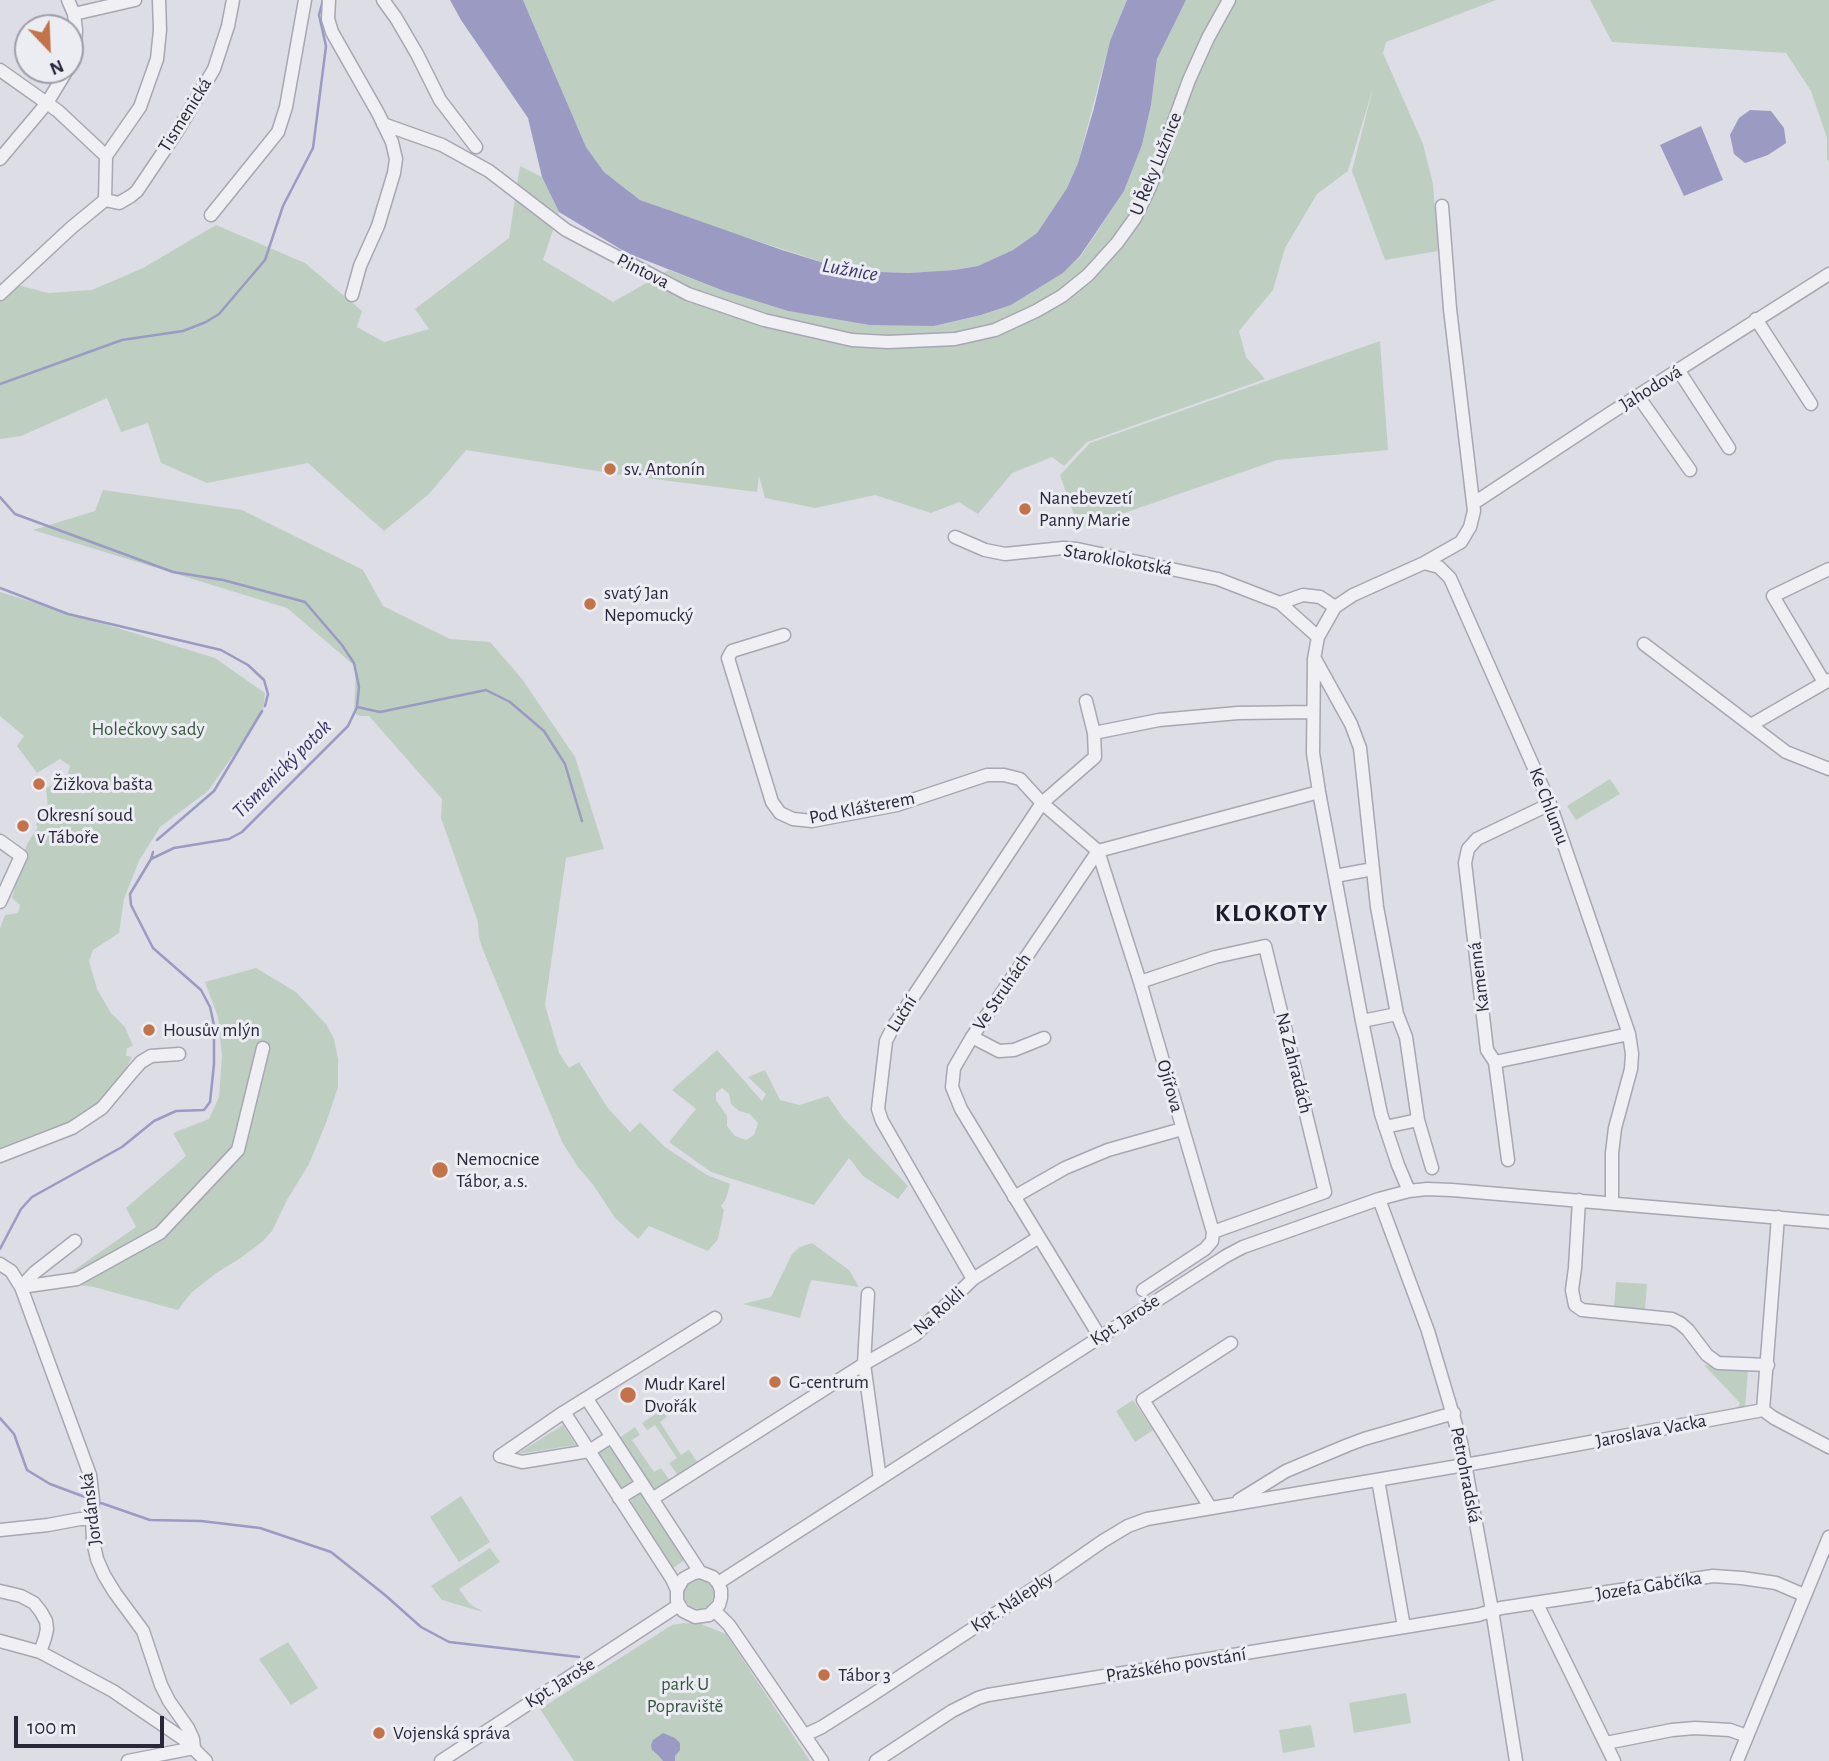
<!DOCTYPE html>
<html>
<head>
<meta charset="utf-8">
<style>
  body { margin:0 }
  #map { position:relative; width:1829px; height:1761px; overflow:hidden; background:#dddde5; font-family:"Alegreya Sans",sans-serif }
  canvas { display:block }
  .north { position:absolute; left:14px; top:14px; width:70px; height:70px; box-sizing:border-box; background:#ececf3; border:2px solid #9e9da9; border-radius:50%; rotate:157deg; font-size:19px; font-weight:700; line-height:28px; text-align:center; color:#2a273a }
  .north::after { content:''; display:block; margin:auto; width:24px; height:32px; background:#c37349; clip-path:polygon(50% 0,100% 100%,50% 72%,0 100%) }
  .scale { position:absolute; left:14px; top:1716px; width:150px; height:32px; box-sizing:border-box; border:4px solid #2a273a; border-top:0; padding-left:9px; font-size:21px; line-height:24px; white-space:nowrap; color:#2a273a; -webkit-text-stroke:5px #ececf3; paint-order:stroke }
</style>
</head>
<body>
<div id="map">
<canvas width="1829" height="1761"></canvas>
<div class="north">N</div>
<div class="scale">100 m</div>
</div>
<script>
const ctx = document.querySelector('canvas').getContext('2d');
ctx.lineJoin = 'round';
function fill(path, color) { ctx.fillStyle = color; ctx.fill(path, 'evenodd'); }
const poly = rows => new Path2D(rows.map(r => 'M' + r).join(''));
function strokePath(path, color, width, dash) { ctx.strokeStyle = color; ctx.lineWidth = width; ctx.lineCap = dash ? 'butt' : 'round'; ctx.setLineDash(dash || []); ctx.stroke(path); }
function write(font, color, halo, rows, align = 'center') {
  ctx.font = font + ' "Alegreya Sans",sans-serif'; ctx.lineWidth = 6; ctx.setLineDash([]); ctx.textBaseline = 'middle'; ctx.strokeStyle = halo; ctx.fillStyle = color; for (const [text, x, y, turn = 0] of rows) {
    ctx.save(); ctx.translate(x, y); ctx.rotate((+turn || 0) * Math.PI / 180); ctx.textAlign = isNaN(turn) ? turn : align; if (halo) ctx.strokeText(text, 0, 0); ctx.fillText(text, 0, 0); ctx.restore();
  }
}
const green = poly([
  [523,0,1127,0,1110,41,1078,163,1067,188,1037,233,1013,250,978,266,954,270,909,273,850,271,711,226,640,200,604,172,586,147],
  [1186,0,1496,0,1386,42,1383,53,1423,144,1433,184,1438,251,1385,260,1352,171,1373,88,1348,171,1317,194,1285,248,1273,290,1239,331,1246,357,1265,379,1087,442,1064,466,1052,457,1012,473,978,514,959,502,931,513,875,495,815,508,765,498,759,476,757,492,622,475,466,450,429,494,384,531,308,463,207,483,161,463,148,423,121,432,107,398,21,436,0,439,0,299,18,285,48,293,92,290,143,268,216,225,305,263,362,311,357,327,384,342,429,329,415,309,509,238,520,166,542,177,559,212,543,260,613,302,669,270,724,291,788,311,808,314,934,326,981,315,1011,305,1063,273,1081,256,1124,191,1142,145,1151,105,1157,59],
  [1590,0,1829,0,1829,162,1827,159,1827,138,1811,91,1786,53,1612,42],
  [1380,341,1388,450,1277,460,1081,528,1077,523,1060,475,1090,443],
  [103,490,242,510,363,570,383,606,450,639,490,642,522,679,575,757,604,849,566,858,545,1005,559,1053,569,1068,579,1062,607,1107,630,1132,640,1122,665,1147,707,1175,730,1184,726,1199,721,1206,724,1210,718,1239,708,1251,649,1226,638,1239,615,1218,594,1186,578,1167,562,1142,483,950,479,938,478,922,441,818,442,799,369,716,360,716,354,713,356,667,287,608,33,530,95,511],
  [0,592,215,658,265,693,263,713,208,791,160,827,139,861,124,899,119,933,93,950,89,961,97,989,111,1013,125,1027,133,1046,127,1048,126,1056,132,1057,117,1086,99,1103,61,1127,0,1150,0,928,5,915,18,913,20,905,12,898,27,844,38,827,36,825,48,807,46,788,67,777,70,766,60,759,37,773,17,746,24,736,0,716],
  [1610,779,1620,794,1576,820,1567,806],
  [256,968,296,992,326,1024,334,1039,338,1059,338,1087,326,1123,309,1164,287,1200,272,1231,263,1241,242,1257,215,1274,191,1293,178,1310,94,1287,57,1282,136,1227,126,1208,186,1156,173,1133,209,1119,219,1097,222,1056,218,1017,205,982],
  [717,1050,762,1101,766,1094,748,1077,765,1070,780,1100,799,1105,828,1096,844,1119,908,1186,898,1199,863,1176,849,1158,814,1205,711,1172,669,1142,696,1109,672,1090],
  [722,1088,729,1094,731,1104,739,1111,750,1114,758,1123,754,1135,746,1140,735,1136,727,1126,727,1116,716,1100,716,1093],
  [812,1243,849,1270,859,1287,812,1280,810,1283,800,1318,743,1304,771,1297,792,1254,800,1247],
  [1616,1282,1647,1284,1645,1309,1614,1307],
  [1704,1365,1748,1370,1745,1408,1730,1412,1738,1407,1740,1403],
  [1133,1400,1153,1430,1135,1442,1116,1411],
  [662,1410,667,1417,660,1422,681,1455,689,1450,699,1464,679,1477,669,1463,677,1458,655,1425,647,1430,642,1423],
  [563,1425,576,1445,517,1454],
  [635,1427,640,1435,632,1440,654,1472,661,1468,671,1482,654,1493,619,1438],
  [613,1445,636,1481,621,1490,598,1455,601,1449],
  [638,1493,642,1493,686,1559,672,1569,630,1504,632,1496],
  [461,1496,490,1542,459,1562,430,1517],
  [490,1548,500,1562,459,1589,470,1604,483,1612,442,1600,431,1586],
  '684 1594a15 15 0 1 1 30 0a15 15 0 1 1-30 0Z',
  [684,1623,701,1624,726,1634,810,1761,574,1761,540,1709,672,1625],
  [288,1642,318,1688,291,1705,259,1659],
  [1406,1693,1411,1723,1354,1733,1349,1703],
  [1311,1725,1315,1747,1283,1753,1279,1730]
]);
const water = poly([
  [450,0,523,0,586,147,604,172,640,200,782,250,850,271,909,273,954,270,978,266,1013,250,1037,233,1067,188,1078,163,1094,108,1110,41,1127,0,1186,0,1157,59,1151,105,1142,145,1124,191,1080,256,1063,273,1011,305,981,315,934,326,870,325,788,311,724,291,627,253,559,212,542,177,528,118,461,20],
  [1750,110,1771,111,1784,128,1786,143,1768,155,1745,163,1734,154,1730,135,1739,118],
  [1701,126,1723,180,1684,196,1660,145],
  [663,1733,675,1738,680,1743,680,1750,675,1756,675,1761,663,1761,659,1756,652,1750,651,1745,653,1740]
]);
const stream = poly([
  [0,384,122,340,183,331,206,322,219,314,265,260,283,206,313,148,326,46,319,15,323,0],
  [0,497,15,514,173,572,223,580,305,602,342,645,354,663,359,687,357,707,348,726,242,832,229,839,174,848,151,859,130,894,131,905,153,948,201,990,210,1007,214,1025,214,1064,210,1102,204,1110,176,1111,154,1121,122,1147,32,1197,21,1209,0,1249],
  [0,588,68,614,221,650,248,665,264,680,268,694,265,706],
  [357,707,380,712,486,690,510,702,544,731,565,764,582,821],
  [157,840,214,791,262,711],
  [151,859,153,852],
  [0,1418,14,1434,27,1470,50,1484,85,1497],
  [101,1503,150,1520,201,1521,260,1528,331,1552,385,1595,421,1627,449,1642,579,1657]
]);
const minor = poly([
  [68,0,74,14,76,30,75,45,70,63],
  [329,0,328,19,332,32,378,113,392,142,396,159,394,173,378,226,360,266,352,295],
  [383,0,396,18,417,54,440,100,476,147],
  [74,14,135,0],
  [0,70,58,111,106,156],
  [383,124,442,145,489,171,566,230,688,294,764,320,852,340,888,342,955,339,995,330,1036,311,1062,296,1088,275,1117,243,1135,218,1150,187,1189,80,1208,38,1229,0],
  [0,159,47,103,67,70],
  [105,200,119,203,131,196,137,191,178,130,214,69,228,26,233,0],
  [105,200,106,156,140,107,157,59,160,30,159,0],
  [211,215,278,132,286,107,305,0],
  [0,294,71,228,105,200],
  [1756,319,1811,404],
  [1679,371,1729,448],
  [1638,396,1690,470],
  [1474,503,1609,414,1829,274],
  [955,537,985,550,1005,554,1063,548,1077,549,1218,579,1280,603,1318,637],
  [1424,563,1461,542,1470,527,1474,511,1450,309,1442,206],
  [1280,603,1303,595,1320,597,1335,607],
  [784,635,732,651,728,658,772,802,780,813,793,819,812,821,849,814,897,805,987,775,1004,775,1020,779,1042,803,1098,851],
  [1644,644,1786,752,1829,769],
  [1315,659,1351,724,1360,748,1377,907,1397,1014,1406,1037,1418,1120,1432,1168],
  [1824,682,1773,596,1829,569],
  [1086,701,1094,733],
  [1751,725,1829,680],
  [1550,804,1477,839,1468,849,1465,863,1487,1050,1495,1062,1629,1034],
  [0,841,21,856,0,902],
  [1098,851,1140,982,1213,1232,1212,1241,1205,1249,1143,1290],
  [1335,876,1373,869],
  [1140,982,1215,957,1265,946,1325,1192,1213,1232],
  [1362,1021,1397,1014],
  [972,1037,999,1051,1014,1050,1044,1038],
  [1495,1062,1508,1160],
  [1385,1127,1418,1120],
  [0,1156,72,1128,102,1108,133,1071,141,1062,151,1056,179,1054],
  [1409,1191,1398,1165,1381,1114,1362,1021,1319,792,1313,753,1314,659,1318,637,1335,607,1353,595,1424,563,1439,567,1450,578,1550,804,1629,1034,1632,1054,1631,1069,1615,1128,1612,1153,1612,1202],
  [1014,1197,1065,1168,1108,1150,1182,1129],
  [1379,1199,1428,1331,1461,1442,1492,1610,1516,1761],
  [1579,1200,1575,1268,1572,1290,1575,1305,1582,1310,1672,1319,1680,1323,1688,1330,1707,1355,1718,1363,1768,1365],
  [0,1264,11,1271,21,1287,90,1475,93,1500,92,1519,93,1541,97,1559,104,1575,115,1593,143,1631,161,1685,169,1701,188,1728,193,1739,194,1748],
  [973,1279,882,1121,878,1109,886,1041,893,1027,1042,803,1095,757,1094,733,1159,720,1238,713,1313,712],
  [21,1287,77,1279,160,1233,238,1150,263,1048],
  [21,1287,34,1273,75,1241],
  [868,1294,864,1364,880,1479],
  [1100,1337,961,1109,952,1087,954,1068,972,1037,1098,851,1319,792],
  [587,1399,700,1572],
  [1763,1410,1778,1217],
  [564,1412,672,1579,677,1590,677,1601,683,1611,695,1617,709,1615,719,1605,721,1598,721,1590,718,1583,713,1577,700,1572,694,1573,683,1579,677,1590],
  [500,1456,564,1412,715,1318],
  [500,1456,522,1462,589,1451,611,1437],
  [1378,1480,1404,1627],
  [619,1498,642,1484],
  [652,1499,864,1364,915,1335,973,1279,1039,1237],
  [1239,1500,1286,1471,1348,1445,1364,1439,1454,1413],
  [1210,1507,1143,1400,1231,1343],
  [0,1530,48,1525,80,1519,92,1519],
  [718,1583,1226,1256,1243,1247,1379,1199,1409,1191,1427,1189,1452,1190,1829,1222],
  [0,1591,21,1596,34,1603,41,1612,46,1621,47,1629,45,1638,40,1652],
  [1537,1604,1614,1761],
  [715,1611,729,1625,822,1761],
  [0,1641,40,1652,113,1691,185,1740,206,1761],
  [805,1735,822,1727,869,1697,1054,1575,1103,1541,1128,1526,1147,1519,1488,1461,1763,1410,1774,1418,1829,1447],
  [1606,1743,1672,1730,1695,1728,1730,1730,1747,1736],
  [128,1761,194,1748],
  [441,1761,679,1605],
  [876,1761,952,1711,978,1698,988,1695,1478,1615,1501,1608,1713,1576,1742,1578,1776,1583,1804,1595],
  [1737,1761,1829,1537]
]);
const markers = [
  [610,469,7,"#c37349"],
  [1025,509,7,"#c37349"],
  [590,604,7,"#c37349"],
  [39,784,7,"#c37349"],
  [23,826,7,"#c37349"],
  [149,1030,7,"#c37349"],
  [440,1170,9,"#c37349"],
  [775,1382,7,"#c37349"],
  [628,1395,9,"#c37349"],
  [824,1675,7,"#c37349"],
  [379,1733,7,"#c37349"]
];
const streetNames = [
  ["Tismenická",185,115,-58],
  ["U Řeky Lužnice",1156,164,-68],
  ["Pintova",643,271,27],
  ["Jahodová",1651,388,-32],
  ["Staroklokotská",1118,560,10],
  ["Ke Chlumu",1549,806,69],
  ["Pod Klášterem",862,808,-11],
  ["Kamenná",1479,977,-97],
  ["Ve Struhách",1002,992,-56],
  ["Luční",902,1014,-58],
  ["Na Zahradách",1294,1063,76],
  ["Ojířova",1170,1086,74],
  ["Na Rokli",939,1311,-42],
  ["Kpt. Jaroše",1125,1320,-33],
  ["Jaroslava Vacka",1651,1431,-11],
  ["Petrohradská",1466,1475,79],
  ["Jordánská",91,1509,-97],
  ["Jozefa Gabčíka",1649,1586,-9],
  ["Kpt. Nálepky",1012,1602,-33],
  ["Pražského povstání",1176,1665,-9],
  ["Kpt. Jaroše",560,1683,-32]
];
const poiNames = [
  ["sv. Antonín",624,469],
  ["Nanebevzetí",1039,498],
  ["Panny Marie",1039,520],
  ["svatý Jan",604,593],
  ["Nepomucký",604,615],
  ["Žižkova bašta",53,784],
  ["Okresní soud",37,815],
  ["v Táboře",37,837],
  ["Housův mlýn",163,1030],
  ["Nemocnice",456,1159],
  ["Tábor, a.s.",456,1181],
  ["G-centrum",789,1382],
  ["Mudr Karel",644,1384],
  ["Dvořák",644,1406],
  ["Tábor 3",838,1675],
  ["Vojenská správa",393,1733]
];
const parkNames = [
  ["Holečkovy sady",148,729],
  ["park U",685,1684],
  ["Popraviště",685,1706]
];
const waterNames = [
  ["Lužnice",850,270,10],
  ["Tismenický potok",282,769,-45]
];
const districtNames = [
  ["KLOKOTY",1272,913]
];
fill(green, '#becfc2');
fill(water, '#9a9ac3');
strokePath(stream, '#9a9ac3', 2.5);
strokePath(minor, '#a7a6b2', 15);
strokePath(minor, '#f0eff4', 12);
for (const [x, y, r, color] of markers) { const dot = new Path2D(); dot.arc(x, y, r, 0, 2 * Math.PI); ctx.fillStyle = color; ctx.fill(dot); strokePath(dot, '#ececf3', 2.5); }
write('19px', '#2a273a', '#ececf3', streetNames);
write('19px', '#2a273a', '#ececf3', poiNames, 'left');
write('19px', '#36553f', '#ececf3', parkNames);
write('italic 21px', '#37356b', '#ececf3', waterNames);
ctx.letterSpacing = '2px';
write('bold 26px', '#1c1a2b', '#ececf3', districtNames);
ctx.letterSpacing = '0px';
</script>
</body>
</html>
